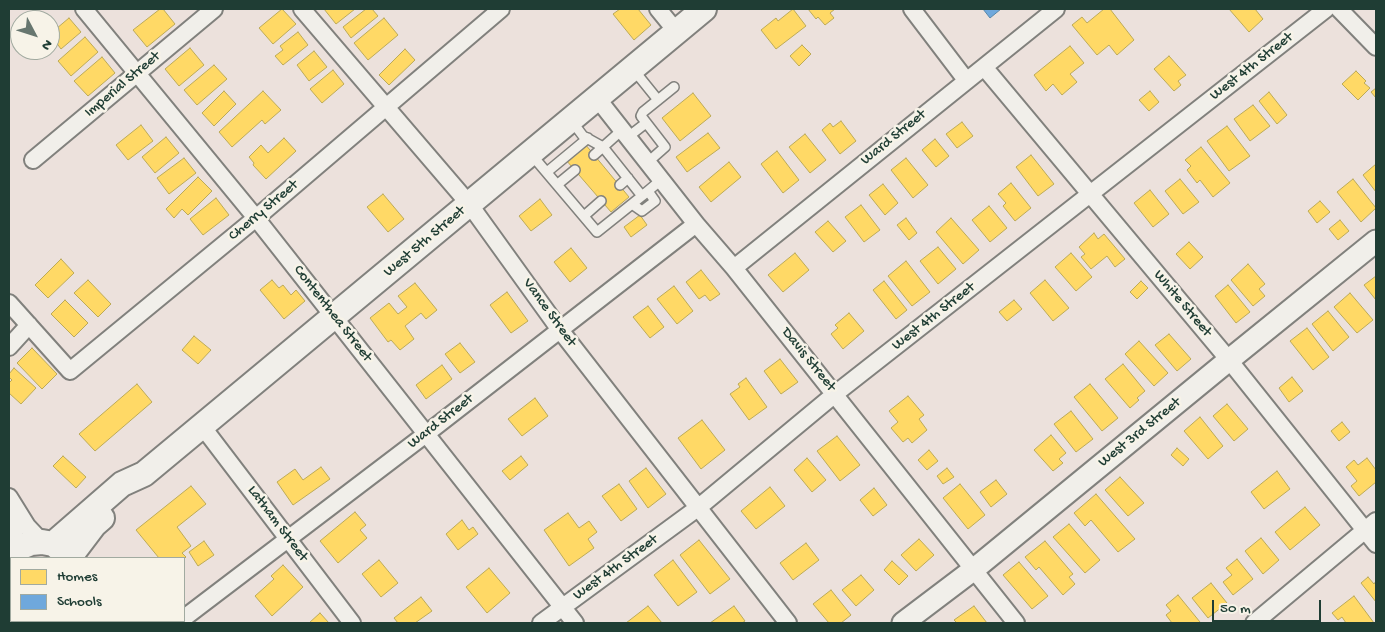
<!DOCTYPE html>
<html>
<head>
<meta charset="utf-8">
<style>
  body { margin:0 }
  #map { position:relative; width:1385px; height:632px; overflow:hidden; background:#ece1dc; font-family:"Gochi Hand",sans-serif }
  canvas { display:block }
  .frame { position:absolute; inset:0; border:10px solid #1f3d34; pointer-events:none }
  .legend { position:absolute; left:10px; top:557px; width:175px; height:65px; box-sizing:border-box; background:#f7f3e8; border:1px solid #a1aaa0; margin:0; padding:6px 9px; list-style:none; font-size:15px; color:#1f3d34 }
  .legend li { display:flex; align-items:center; gap:10px; height:25px }
  .legend b { width:25px; border:1px solid #a1aaa0 }
  .north { position:absolute; left:10px; top:10px; width:50px; height:50px; box-sizing:border-box; background:#f7f3e8; border:1px solid #a1aaa0; border-radius:50%; rotate:130deg; font-size:14px; font-weight:700; line-height:20px; text-align:center; color:#1f3d34 }
  .north::after { content:''; display:block; margin:auto; width:18px; height:22px; background:#67766f; clip-path:polygon(50% 0,100% 100%,50% 72%,0 100%) }
  .scale { position:absolute; left:1212px; top:600px; width:109px; height:22px; box-sizing:border-box; border:2px solid #1f3d34; border-top:0; padding-left:6px; font-size:15px; line-height:18px; white-space:nowrap; color:#1f3d34; -webkit-text-stroke:4px #f7f3e8; paint-order:stroke }
</style>
</head>
<body>
<div id="map">
<canvas width="1385" height="632"></canvas>
<div class="frame"></div>
<ul class="legend">
<li><b style="height:14px;background:#ffd966"></b>Homes</li>
<li><b style="height:14px;background:#6fa8dc"></b>Schools</li>
</ul>
<div class="north">N</div>
<div class="scale">50 m</div>
</div>
<script>
const ctx = document.querySelector('canvas').getContext('2d');
ctx.lineJoin = 'round';
function fill(path, color) { ctx.fillStyle = color; ctx.fill(path, 'evenodd'); }
const poly = rows => new Path2D(rows.map(r => 'M' + r).join(''));
function strokePath(path, color, width, dash) { ctx.strokeStyle = color; ctx.lineWidth = width; ctx.lineCap = dash ? 'butt' : 'round'; ctx.setLineDash(dash || []); ctx.stroke(path); }
function write(font, color, halo, rows, align = 'center') {
  ctx.font = font + ' "Gochi Hand",sans-serif'; ctx.lineWidth = 5; ctx.setLineDash([]); ctx.textBaseline = 'middle'; ctx.strokeStyle = halo; ctx.fillStyle = color; for (const [text, x, y, turn = 0] of rows) {
    ctx.save(); ctx.translate(x, y); ctx.rotate((+turn || 0) * Math.PI / 180); ctx.textAlign = isNaN(turn) ? turn : align; if (halo) ctx.strokeText(text, 0, 0); ctx.fillText(text, 0, 0); ctx.restore();
  }
}
const homes = poly([
  [160,9,163,9,175,24,147,47,133,30,160,9],
  [282,9,296,24,273,44,259,28,282,9],
  [324,9,355,9,336,24,324,9],
  [366,9,372,9,378,16,351,38,343,27,366,9],
  [620,9,638,9,651,25,634,40,613,14,620,9],
  [793,9,806,26,776,49,761,30,776,18,778,21,793,9],
  [808,9,835,9,830,13,834,18,825,25,818,17,816,19,808,9],
  [1104,9,1110,9,1134,40,1117,55,1109,45,1097,55,1072,25,1082,17,1087,23,1104,9],
  [1229,9,1255,9,1263,19,1249,32,1229,9],
  [69,18,81,32,61,49,50,34,69,18],
  [384,18,398,35,368,60,354,43,384,18],
  [298,32,308,45,283,65,275,56,283,50,280,46,298,32],
  [85,37,98,52,71,76,58,61,85,37],
  [802,45,811,54,799,66,790,56,802,45],
  [1070,46,1084,63,1070,74,1077,82,1062,95,1053,84,1046,91,1034,75,1070,46],
  [190,48,204,65,179,86,165,69,190,48],
  [405,49,415,60,389,85,379,75,405,49],
  [314,51,327,67,309,81,297,65,314,51],
  [1169,56,1186,75,1178,81,1181,85,1174,91,1154,69,1169,56],
  [102,57,115,73,88,96,74,81,102,57],
  [214,65,227,79,197,105,184,90,214,65],
  [333,70,344,84,322,103,310,89,333,70],
  [1356,71,1366,81,1364,83,1370,88,1358,100,1342,84,1356,71],
  [1376,88,1376,98,1371,92,1376,88],
  [224,91,236,104,214,126,202,113,224,91],
  [263,91,281,110,265,124,262,120,232,147,219,132,263,91],
  [1150,91,1159,102,1149,111,1139,100,1150,91],
  [1269,92,1287,115,1277,124,1259,101,1269,92],
  [693,93,711,116,680,141,662,118,693,93],
  [1253,105,1270,126,1250,141,1234,119,1253,105],
  [841,121,856,141,840,154,822,130,830,123,833,127,841,121],
  [962,122,973,136,957,148,946,134,962,122],
  [141,125,153,141,128,160,116,145,141,125],
  [1227,126,1250,156,1229,171,1207,141,1227,126],
  [708,133,720,148,687,172,676,157,708,133],
  [805,134,826,160,810,173,789,147,805,134],
  [166,137,179,153,155,173,142,157,166,137],
  [284,138,296,151,266,179,253,165,254,163,249,157,261,145,268,153,284,138],
  [935,139,949,156,936,167,922,150,935,139],
  [585,144,629,197,611,212,566,160,585,144],
  [1201,147,1230,183,1213,197,1200,180,1197,183,1187,170,1191,166,1185,160,1201,147],
  [777,151,799,180,783,193,761,164,777,151],
  [1031,155,1054,184,1038,196,1016,167,1031,155],
  [184,158,196,173,169,194,157,178,184,158],
  [906,158,928,185,913,198,891,170,906,158],
  [729,162,741,177,711,202,699,187,729,162],
  [1376,164,1376,192,1363,175,1376,164],
  [198,177,212,191,188,215,182,209,174,218,166,209,198,177],
  [1180,179,1199,202,1183,214,1165,191,1180,179],
  [1353,179,1376,208,1361,222,1337,192,1353,179],
  [1011,183,1031,208,1015,221,1003,206,1006,203,998,194,1011,183],
  [883,184,898,203,885,215,869,195,883,184],
  [1150,190,1169,214,1153,227,1134,203,1150,190],
  [383,194,404,219,388,232,367,207,383,194],
  [216,198,229,215,203,235,190,219,216,198],
  [540,199,552,215,531,231,519,216,540,199],
  [1320,201,1330,212,1317,223,1308,211,1320,201],
  [861,205,880,230,864,242,845,217,861,205],
  [989,206,1007,228,990,242,972,220,989,206],
  [640,215,647,225,631,237,624,227,640,215],
  [906,218,917,233,909,240,897,225,906,218],
  [951,218,979,250,963,264,936,232,951,218],
  [1340,220,1349,231,1338,240,1329,229,1340,220],
  [828,221,846,241,833,252,815,232,828,221],
  [1094,233,1098,239,1104,234,1125,259,1115,267,1107,256,1091,269,1081,257,1085,254,1079,247,1094,233],
  [1189,242,1203,257,1190,269,1176,254,1189,242],
  [938,247,956,269,938,284,920,261,938,247],
  [571,248,587,268,570,282,554,262,571,248],
  [795,253,809,270,783,292,768,275,795,253],
  [1071,253,1092,277,1076,291,1055,267,1071,253],
  [61,259,74,273,48,298,35,285,61,259],
  [906,261,930,292,912,306,888,276,906,261],
  [1248,264,1265,284,1259,289,1265,296,1253,306,1231,280,1248,264],
  [701,270,720,294,710,301,705,295,699,299,686,282,701,270],
  [1376,276,1376,300,1364,285,1376,276],
  [88,280,111,304,98,317,74,293,88,280],
  [272,280,279,288,283,285,291,295,296,290,305,301,284,319,260,290,272,280],
  [1045,280,1069,308,1053,321,1030,293,1045,280],
  [884,281,907,310,896,319,873,290,884,281],
  [1141,281,1148,288,1137,299,1130,292,1141,281],
  [415,283,437,310,426,319,421,313,405,326,414,339,400,350,391,340,388,342,370,318,389,303,398,314,407,307,398,296,415,283],
  [1228,285,1250,312,1236,323,1215,296,1228,285],
  [674,286,693,311,677,324,657,299,674,286],
  [507,292,528,321,511,333,490,305,507,292],
  [1350,293,1373,320,1357,333,1334,307,1350,293],
  [65,300,88,323,74,337,51,314,65,300],
  [1014,300,1022,309,1007,321,999,312,1014,300],
  [648,306,664,327,650,338,633,317,648,306],
  [1328,311,1349,337,1333,351,1312,324,1328,311],
  [849,313,864,331,843,349,831,334,838,328,835,325,849,313],
  [1307,328,1329,357,1313,370,1290,341,1307,328],
  [1169,334,1191,359,1177,371,1155,345,1169,334],
  [194,336,211,350,198,364,182,350,194,336],
  [1139,341,1168,373,1154,386,1125,354,1139,341],
  [460,343,475,362,460,373,445,354,460,343],
  [32,348,57,374,42,389,17,363,32,348],
  [780,359,798,382,781,394,764,371,780,359],
  [1123,364,1145,391,1137,398,1139,400,1130,408,1105,379,1123,364],
  [442,365,452,379,426,399,416,385,442,365],
  [14,368,36,388,21,404,9,393,9,383,12,380,9,377,9,374,14,368],
  [1292,377,1303,391,1289,402,1279,388,1292,377],
  [746,378,767,407,749,420,730,394,740,387,738,384,746,378],
  [137,384,152,402,95,451,79,434,137,384],
  [1090,384,1118,418,1102,431,1074,397,1090,384],
  [908,396,924,415,919,419,927,430,912,443,908,438,903,442,891,428,898,422,889,411,908,396],
  [535,398,548,416,522,436,508,419,535,398],
  [1227,404,1248,429,1234,441,1213,416,1227,404],
  [1071,411,1093,439,1076,452,1054,424,1071,411],
  [1200,417,1223,446,1208,459,1184,431,1200,417],
  [702,420,725,450,701,469,678,438,702,420],
  [1342,422,1350,432,1339,441,1331,431,1342,422],
  [1051,435,1066,453,1059,459,1063,463,1053,471,1034,450,1051,435],
  [837,436,860,465,840,481,817,451,837,436],
  [1177,448,1189,459,1183,466,1171,455,1177,448],
  [929,450,938,461,927,470,918,460,929,450],
  [63,456,86,477,76,488,53,466,63,456],
  [521,456,528,465,510,480,502,471,521,456],
  [807,458,826,480,812,492,794,470,807,458],
  [1367,458,1376,470,1376,482,1359,496,1351,486,1357,481,1346,467,1354,460,1358,465,1367,458],
  [321,467,330,479,293,505,277,482,295,469,303,480,321,467],
  [646,468,666,494,648,508,629,481,646,468],
  [947,468,954,477,943,484,937,476,947,468],
  [1277,471,1290,489,1264,509,1251,492,1277,471],
  [1120,477,1144,503,1128,516,1105,490,1120,477],
  [996,480,1007,494,991,507,980,492,996,480],
  [619,484,637,509,621,521,602,496,619,484],
  [960,484,985,515,968,529,943,498,960,484],
  [191,486,206,504,177,527,191,546,182,553,186,557,184,559,159,558,136,530,191,486],
  [770,487,785,506,756,529,741,511,770,487],
  [874,488,887,505,873,516,860,500,874,488],
  [1096,494,1135,539,1118,552,1091,520,1085,526,1074,513,1096,494],
  [1305,507,1320,525,1290,550,1275,532,1305,507],
  [355,512,366,525,360,530,367,538,338,563,320,541,355,512],
  [568,513,579,528,589,521,597,532,588,539,594,548,569,566,544,530,568,513],
  [462,520,469,530,473,527,478,534,458,550,446,534,462,520],
  [1069,524,1100,560,1085,573,1053,537,1069,524],
  [1261,538,1279,560,1263,574,1245,551,1261,538],
  [919,539,934,555,916,571,901,555,919,539],
  [699,540,730,579,710,594,680,555,699,540],
  [204,541,214,555,198,566,189,552,204,541],
  [1045,541,1073,574,1069,577,1075,584,1063,595,1039,567,1036,570,1025,557,1045,541],
  [806,543,819,560,793,580,780,563,806,543],
  [1237,559,1253,579,1233,595,1223,582,1232,575,1226,568,1237,559],
  [379,560,398,583,381,597,362,574,379,560],
  [673,560,697,592,678,606,654,575,673,560],
  [892,561,908,576,899,585,884,570,892,561],
  [1019,562,1048,596,1032,609,1003,575,1019,562],
  [283,565,303,587,272,616,255,596,274,579,271,576,283,565],
  [489,568,510,593,487,613,466,587,489,568],
  [861,575,874,590,856,606,842,590,861,575],
  [1368,577,1374,584,1376,581,1376,602,1361,583,1368,577],
  [1211,583,1227,603,1208,618,1192,598,1211,583],
  [831,590,851,615,841,623,829,623,813,604,831,590],
  [1178,595,1200,622,1199,623,1172,623,1166,615,1171,611,1166,605,1178,595],
  [1354,596,1374,623,1346,623,1342,617,1338,620,1332,613,1354,596],
  [421,597,432,611,415,623,398,623,394,618,421,597],
  [648,606,662,623,626,623,648,606],
  [734,606,745,621,742,623,710,623,734,606],
  [974,606,987,623,957,623,954,620,974,606],
  [320,613,329,623,309,623,320,613]
]);
const schools = poly([
  [983,9,1001,9,990,18,983,9]
]);
const service = poly([
  [633,69,658,100],
  [571,120,583,136,603,147,594,155],
  [622,130,603,147,642,196,661,180],
  [628,137,646,123],
  [531,154,597,232,642,196],
  [648,162,665,147,641,116,643,112,674,87],
  [547,172,588,138],
  [558,184,575,170],
  [620,185,628,178],
  [632,204,642,211,655,201,648,191],
  [584,216,601,201]
]);
const minor = poly([
  [84,9,256,218,575,623],
  [302,9,470,205,560,330,788,623],
  [658,9,676,31],
  [912,9,966,80],
  [1339,9,1376,47],
  [984,67,1229,360,1376,544],
  [597,98,696,224,734,268,1016,623],
  [33,160,214,9],
  [734,268,1056,9],
  [9,303,70,371,256,218,501,9],
  [9,347,29,325],
  [202,426,352,623],
  [9,497,27,526,42,542],
  [9,517,15,530,13,555],
  [184,618,426,434,696,224],
  [123,621,128,623],
  [541,623,699,507,835,394,1326,9],
  [1254,623,1376,521]
]);
const tertiary = poly([
  [903,623,973,570,1229,360,1376,241]
]);
const secondary = poly([
  [53,544,122,484,144,474,704,9],
  [11,558,21,547,31,543,42,542,53,544,65,553],
  [69,558,94,525,102,518],
  [9,588,11,593],
  [17,621,18,623],
  [44,623,46,621]
]);
const streetNames = [
  ["West 4th Street",1252,67,-38],
  ["Imperial Street",123,85,-40],
  ["Ward Street",894,138,-39],
  ["Cherry Street",264,211,-40],
  ["West 5th Street",425,242,-40],
  ["White Street",1182,304,50],
  ["Vance Street",549,313,54],
  ["Contenthea Street",332,314,52],
  ["West 4th Street",934,317,-38],
  ["Davis Street",808,360,51],
  ["Ward Street",441,422,-38],
  ["West 3rd Street",1140,433,-39],
  ["Latham Street",277,524,53],
  ["West 4th Street",616,568,-36]
];
fill(homes, '#ffd966');
strokePath(homes, '#bcaa57', 1);
fill(schools, '#6fa8dc');
strokePath(schools, '#5788aa', 1);
strokePath(service, '#81817d', 12);
strokePath(minor, '#81817d', 20);
strokePath(tertiary, '#81817d', 25);
strokePath(secondary, '#81817d', 28);
strokePath(service, '#f1efea', 9);
strokePath(minor, '#f1efea', 16);
strokePath(tertiary, '#f1efea', 21);
strokePath(secondary, '#f1efea', 24);
write('15px', '#1f3d34', '#f7f3e8', streetNames);
</script>
</body>
</html>
